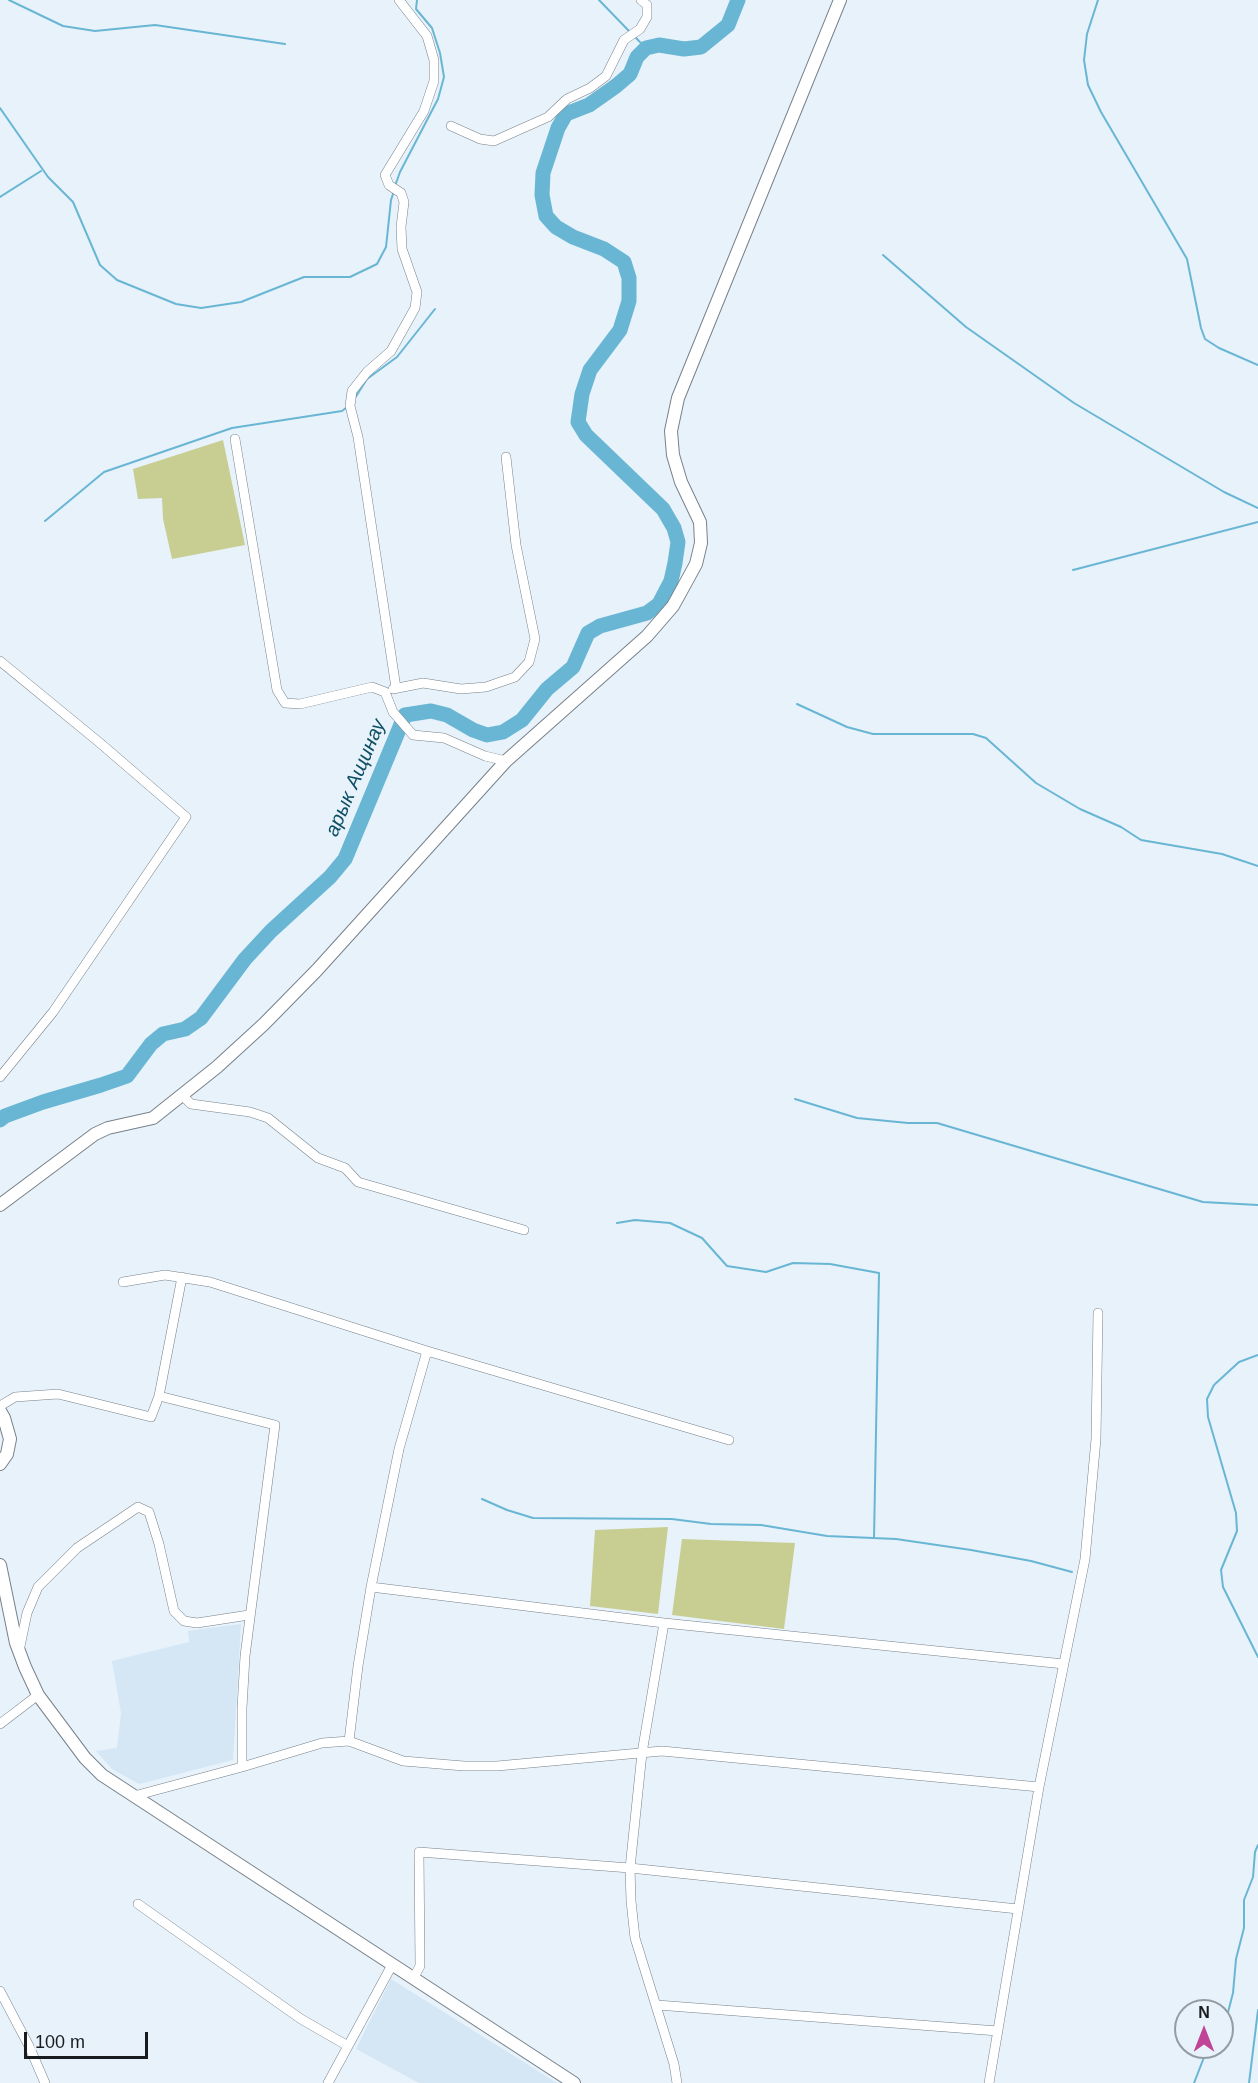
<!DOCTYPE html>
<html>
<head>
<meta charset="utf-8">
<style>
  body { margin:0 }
  #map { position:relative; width:1258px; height:2083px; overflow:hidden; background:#e7f2fb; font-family:Helvetica,sans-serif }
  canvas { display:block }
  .north { position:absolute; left:1174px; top:1999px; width:60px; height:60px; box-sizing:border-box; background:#e7f2fb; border:2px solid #949ca3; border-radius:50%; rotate:0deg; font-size:16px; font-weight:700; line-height:24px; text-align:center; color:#181c1f }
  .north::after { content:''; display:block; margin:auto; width:21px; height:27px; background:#c14596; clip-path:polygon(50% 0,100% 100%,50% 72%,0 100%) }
  .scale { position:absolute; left:24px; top:2032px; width:124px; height:27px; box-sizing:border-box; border:3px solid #181c1f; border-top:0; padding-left:8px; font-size:18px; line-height:21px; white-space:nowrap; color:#181c1f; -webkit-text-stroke:4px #e7f2fb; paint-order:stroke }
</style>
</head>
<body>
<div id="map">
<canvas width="1258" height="2083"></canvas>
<div class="north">N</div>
<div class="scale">100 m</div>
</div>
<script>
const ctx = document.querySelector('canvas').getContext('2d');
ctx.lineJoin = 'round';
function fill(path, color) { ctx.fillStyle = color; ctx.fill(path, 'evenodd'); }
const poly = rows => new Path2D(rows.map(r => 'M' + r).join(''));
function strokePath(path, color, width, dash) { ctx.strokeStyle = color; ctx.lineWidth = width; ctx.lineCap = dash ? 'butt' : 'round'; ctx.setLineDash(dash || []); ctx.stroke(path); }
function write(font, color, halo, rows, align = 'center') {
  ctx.font = font + ' Helvetica,sans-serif'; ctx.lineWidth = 6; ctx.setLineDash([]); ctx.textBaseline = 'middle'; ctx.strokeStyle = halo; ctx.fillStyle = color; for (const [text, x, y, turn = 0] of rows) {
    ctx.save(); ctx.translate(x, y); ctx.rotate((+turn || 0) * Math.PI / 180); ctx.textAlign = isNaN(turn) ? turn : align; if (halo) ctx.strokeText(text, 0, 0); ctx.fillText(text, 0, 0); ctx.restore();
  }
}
const built = poly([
  [241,1624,233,1760,139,1784,112,1769,96,1751,117,1748,121,1713,112,1661,189,1642,188,1631],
  [391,1979,557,2083,419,2083,356,2049]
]);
const green = poly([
  [223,440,245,545,172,559,163,519,162,498,138,499,133,469],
  [668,1527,658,1614,590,1606,595,1530],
  [682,1539,795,1543,784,1629,672,1615]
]);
const stream = poly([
  [9,0,63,26,95,31,155,25,285,44],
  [599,0,629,31],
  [1098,0,1087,34,1084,60,1088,85,1101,112,1187,259,1201,328,1205,339,1219,348,1258,365],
  [633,35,646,48],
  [0,108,48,177,73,202,100,265,117,280,176,304,201,308,241,302,304,277,350,277,377,264,386,247,391,200,394,191],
  [395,186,400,172,438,99,444,77,440,53,432,28,416,9,417,0],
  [0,197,41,171],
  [883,255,966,327,1074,403,1224,492,1258,508],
  [355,398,367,379,397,357,435,309],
  [45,521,104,472,232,428,342,411,346,408],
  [1073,570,1258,522],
  [797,704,847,727,873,734,973,734,986,738,1036,783,1080,809,1121,827,1141,840,1222,854,1258,866],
  [795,1099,857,1118,908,1123,937,1123,1203,1202,1258,1205],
  [617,1223,635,1220,670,1223,702,1238,727,1266,766,1272,793,1263,830,1264,879,1273,874,1538],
  [1258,1355,1239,1362,1214,1385,1207,1399,1208,1417,1236,1513,1237,1531,1221,1570,1223,1587,1258,1657],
  [482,1499,507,1510,533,1518,672,1519,711,1524,761,1525,827,1536,896,1539,971,1550,1031,1561,1072,1572],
  [1222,2024,1227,2016,1233,1993,1236,1959,1244,1928,1244,1900,1253,1877,1255,1852,1258,1845],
  [1194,2083,1208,2047],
  [1249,2083,1258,2010]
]);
const river = poly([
  [0,1120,5,1116,43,1102,101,1085,127,1076,151,1044,163,1034,185,1029,201,1018,245,959,271,931,330,877,345,859,405,715,431,711,447,715,473,730,487,735,503,732,522,720,547,689,573,667,588,633,600,626,647,613,659,604,671,581,675,563,678,542,674,528,663,509,586,435,578,422,582,394,590,370,620,330,629,301,629,278,624,262,604,249,573,237,556,227,546,216,542,195,543,173,558,128,566,114,589,105,616,86,630,74,637,57,646,48,659,45,684,49,701,47,728,25,738,0]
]);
const minor = poly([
  [451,126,480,139,494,141,548,117,567,99,590,88,606,76,624,40,640,29,647,17,647,5,641,0],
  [235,439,277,690,285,703,300,704,372,687,385,692,393,712,413,735,444,738,485,756,506,761],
  [0,661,100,743,186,817,53,1012,0,1077],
  [396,688,358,437,350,406,352,391,367,372,391,351,415,308,417,292,402,249,401,227,404,202,401,193,389,185,385,175,424,111,434,81,434,60,427,36,399,0],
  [393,689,423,683,461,689,486,687,515,677,529,662,535,639,516,545,506,457],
  [182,1095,191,1104,250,1112,268,1118,318,1158,345,1168,358,1182,524,1230],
  [123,1282,165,1275,210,1282,427,1351,729,1440],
  [159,1396,275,1425,245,1656,242,1708,242,1767],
  [0,1406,15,1397,58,1394,151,1417,159,1396,182,1277],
  [371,1587,664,1623,1064,1664],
  [664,1623,642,1753,630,1868,631,1901,635,1938,674,2064,677,2083],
  [19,1651,27,1613,38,1587,77,1548,138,1507,149,1512,159,1544,174,1611,184,1621,197,1623,249,1615],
  [0,1724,38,1695],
  [349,1741,358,1666,371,1587,399,1449,427,1351],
  [134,1796,242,1767,322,1743,349,1741,403,1761,464,1766,497,1766,662,1751,1039,1787],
  [138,1904,301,2019,348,2046],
  [413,1979,420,1966,419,1852,630,1868,1018,1909],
  [0,1991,29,2046,45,2083],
  [657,2005,998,2031],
  [328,2083,392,1965],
  [989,2083,1039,1787,1085,1559,1096,1439,1098,1313]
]);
const major = poly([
  [0,1205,95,1134,108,1128,153,1118,217,1067,264,1024,317,970,506,761,647,636,673,606,696,564,701,543,700,522,681,482,673,455,671,431,678,398,840,0],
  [0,1411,4,1418,10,1439,7,1454,0,1464],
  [0,1565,16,1643,25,1667,38,1695,85,1758,102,1775,574,2083]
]);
const waterNames = [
  ["арык Ащинау",356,778,-67]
];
fill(built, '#d5e6f5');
fill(green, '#c8ce92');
strokePath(stream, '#69b6d4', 2);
strokePath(river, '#69b6d4', 15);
strokePath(minor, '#788189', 10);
strokePath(major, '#788189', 14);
strokePath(minor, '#fff', 9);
strokePath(major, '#fff', 12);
write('italic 20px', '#0e4f64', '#e7f2fb', waterNames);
</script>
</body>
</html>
